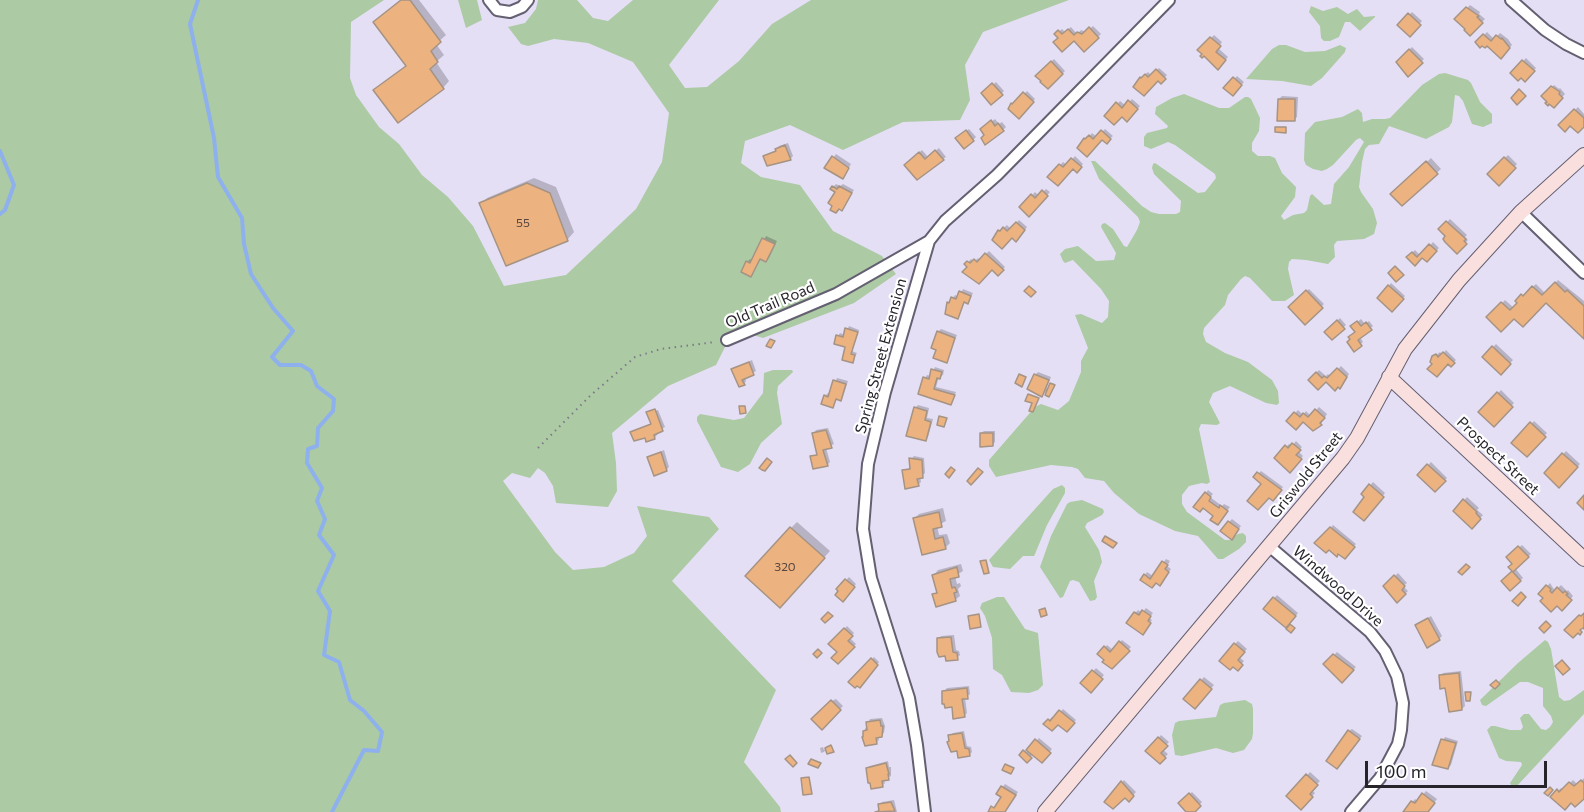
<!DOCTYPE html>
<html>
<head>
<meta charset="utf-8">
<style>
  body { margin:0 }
  #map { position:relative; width:1584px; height:812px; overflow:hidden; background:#e5dff5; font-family:Commissioner,sans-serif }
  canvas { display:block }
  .scale { position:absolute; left:1365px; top:761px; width:182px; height:27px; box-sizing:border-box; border:3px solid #26232b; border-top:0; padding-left:8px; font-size:18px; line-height:21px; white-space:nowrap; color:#26232b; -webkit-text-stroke:4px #fff; paint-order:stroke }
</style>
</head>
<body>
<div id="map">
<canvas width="1584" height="812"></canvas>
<div class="scale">100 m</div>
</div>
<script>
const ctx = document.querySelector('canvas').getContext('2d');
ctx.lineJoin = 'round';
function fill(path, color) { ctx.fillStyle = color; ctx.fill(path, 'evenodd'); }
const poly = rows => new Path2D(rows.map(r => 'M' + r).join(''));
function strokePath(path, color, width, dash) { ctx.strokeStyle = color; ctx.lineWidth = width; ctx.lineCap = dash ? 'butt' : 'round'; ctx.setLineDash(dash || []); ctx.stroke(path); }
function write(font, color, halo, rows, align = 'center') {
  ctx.font = font + ' Commissioner,sans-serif'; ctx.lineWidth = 4.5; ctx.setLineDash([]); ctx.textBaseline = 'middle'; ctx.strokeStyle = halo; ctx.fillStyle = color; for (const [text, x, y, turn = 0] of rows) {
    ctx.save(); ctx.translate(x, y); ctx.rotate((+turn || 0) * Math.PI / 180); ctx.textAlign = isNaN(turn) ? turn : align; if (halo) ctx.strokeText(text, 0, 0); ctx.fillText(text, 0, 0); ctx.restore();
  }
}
const green = poly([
  [0,0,384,0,351,22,350,78,356,95,379,127,399,144,422,175,448,197,473,226,504,286,566,275,636,209,662,162,669,113,633,62,588,43,554,39,528,46,521,44,508,27,525,23,536,9,538,0,577,0,593,18,608,21,633,0,719,0,669,65,685,88,707,87,739,61,772,24,811,0,1069,0,983,32,965,65,970,100,960,120,903,122,843,150,790,125,745,141,741,163,761,177,800,185,833,231,882,256,896,274,854,303,763,338,734,329,716,365,668,386,612,433,616,463,617,491,608,507,556,503,553,486,545,473,538,468,530,478,512,473,503,481,555,552,573,570,604,567,634,553,647,536,637,506,709,517,719,529,672,581,776,690,744,762,780,807,781,812,0,812],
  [458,0,477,0,482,20,466,28],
  [1311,6,1323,11,1337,7,1348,14,1357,9,1364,17,1375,16,1375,17,1360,31,1350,22,1345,22,1339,37,1330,41,1324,41,1321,38,1320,26,1309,12],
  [1279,45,1286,45,1305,52,1325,51,1340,45,1346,48,1345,52,1322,78,1311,86,1282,81,1246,79,1272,49],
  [1445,73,1468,80,1471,83,1480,102,1492,114,1492,123,1483,127,1472,124,1463,101,1459,96,1455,95,1452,122,1449,127,1426,139,1389,126,1379,144,1369,145,1365,149,1362,162,1359,187,1361,192,1373,209,1377,223,1374,234,1364,239,1337,241,1334,245,1335,257,1328,264,1306,260,1292,259,1289,262,1288,269,1294,295,1285,301,1272,301,1250,278,1245,276,1241,279,1228,295,1225,305,1204,328,1203,334,1206,342,1225,353,1248,362,1272,380,1278,391,1279,403,1277,405,1266,403,1230,386,1213,393,1209,402,1220,423,1217,425,1201,424,1199,429,1210,482,1207,484,1202,483,1189,486,1182,495,1182,504,1187,512,1225,540,1229,540,1238,534,1243,533,1246,536,1246,542,1239,549,1223,559,1218,559,1198,536,1175,531,1139,514,1114,493,1104,481,1085,478,1078,469,1072,467,1051,465,996,477,989,466,989,460,1035,407,1041,404,1058,410,1069,401,1081,372,1081,361,1088,348,1075,315,1081,314,1102,323,1108,317,1109,301,1101,289,1073,260,1065,263,1063,261,1060,254,1065,249,1078,246,1096,261,1114,260,1116,253,1101,227,1102,224,1105,223,1113,229,1124,246,1127,247,1137,230,1140,222,1138,217,1099,179,1091,161,1095,161,1142,206,1151,212,1159,214,1176,214,1180,212,1181,201,1154,174,1152,168,1153,164,1155,163,1198,193,1205,192,1216,178,1215,174,1208,169,1175,145,1168,142,1151,149,1144,146,1144,137,1147,133,1167,128,1168,126,1155,114,1156,107,1172,98,1184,94,1219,108,1229,108,1245,97,1248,97,1251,99,1260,118,1259,131,1252,143,1252,151,1258,156,1270,156,1275,158,1282,173,1296,187,1295,197,1281,216,1284,220,1293,215,1304,213,1307,210,1310,196,1312,194,1324,205,1331,204,1334,184,1349,167,1364,142,1360,138,1356,140,1333,165,1327,169,1322,171,1313,169,1306,165,1304,160,1305,133,1315,122,1342,117,1358,109,1362,113,1363,122,1372,119,1385,119,1390,118,1422,85,1439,74],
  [773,370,792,370,793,372,778,386,777,393,782,424,761,443,750,464,738,472,721,467,697,421,697,417,700,414,734,420,744,418,763,393,764,373],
  [1062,485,1065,488,1065,493,1047,525,1035,554,1034,556,1023,556,1010,569,993,567,989,560,1053,489],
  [1082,500,1103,509,1104,512,1102,515,1087,523,1085,527,1099,550,1102,562,1094,581,1097,597,1095,600,1090,601,1079,582,1073,580,1070,581,1063,597,1060,598,1040,567,1051,536,1067,504,1070,502],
  [997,597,1004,597,1025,629,1038,633,1043,685,1038,690,1029,693,1011,692,1002,675,993,669,992,638,985,616,980,608,982,603],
  [1545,640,1548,642,1551,649,1559,697,1564,701,1570,700,1584,690,1584,714,1515,788,1513,788,1510,783,1522,765,1521,762,1506,761,1499,758,1487,730,1491,726,1495,726,1510,730,1521,730,1523,727,1520,718,1524,714,1529,714,1541,729,1546,730,1550,727,1553,722,1551,716,1543,706,1543,688,1528,682,1520,682,1486,706,1482,705,1480,700,1518,663],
  [1245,700,1252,704,1253,709,1253,733,1252,739,1244,750,1233,753,1216,748,1182,756,1175,755,1172,735,1175,723,1179,721,1216,717,1220,705,1224,703]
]);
const shadow = poly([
  [401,0,419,0,446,35,436,44,444,55,436,62,449,81,443,88,375,90,407,65,375,22],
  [1470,5,1480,12,1479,14,1485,19,1470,34,1457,19],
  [1412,12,1422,21,1410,34,1400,25],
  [1093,26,1101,34,1084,50,1074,39,1060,38,1056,34,1062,29,1065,32,1071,27,1077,34,1081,30,1086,32],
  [1487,32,1494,39,1500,33,1508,39,1512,45,1501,57,1487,44,1477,42],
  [1214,35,1222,42,1218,48,1228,57,1218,68,1199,50],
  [1412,47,1424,59,1408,75,1398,62],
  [1526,58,1536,68,1525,80,1512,73],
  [1054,59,1065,71,1048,87,1037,76],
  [1159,68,1167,75,1161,82,1158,79,1142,77,1148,72,1152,76],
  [1237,76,1244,82,1233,94,1225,88],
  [996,82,1004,91,992,103,983,94],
  [1554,85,1559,89,1560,88,1565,94,1554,106,1543,96],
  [1027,91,1035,99,1019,117,1010,109],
  [1282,96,1298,97,1297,117,1294,120,1279,99],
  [1132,99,1140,106,1127,120,1122,115,1106,116,1120,101,1126,106],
  [1578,107,1584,114,1584,125,1560,125],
  [995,119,999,124,1002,122,1006,127,1003,130,986,135,984,127],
  [969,129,976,137,973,140,960,136],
  [1105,129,1113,136,1106,142,1102,138,1079,147,1087,136,1089,137,1092,133,1097,137],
  [788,143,793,156,790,159,765,157,777,150,779,146],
  [939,148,946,157,943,159,906,165,922,150,928,157],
  [836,154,851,164,845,174,826,168],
  [1508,155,1517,164,1499,184,1489,174],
  [1075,156,1083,164,1077,171,1073,167,1049,177,1063,162,1067,165],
  [1431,158,1441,169,1402,204,1393,194],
  [534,178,556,187,574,232,568,239,507,264,481,204,487,198],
  [836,184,840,186,843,184,854,190,842,209,837,191,833,187],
  [1046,189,1050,192,1029,215,1021,207,1035,192,1039,196],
  [1450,219,1467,235,1465,237,1468,240,1457,252,1447,236,1440,229],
  [1019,220,1027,227,1019,238,1000,231,1007,225,1011,229],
  [766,236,777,241,769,258,766,261,761,258,751,276,747,262,750,259,753,261],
  [1433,242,1439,248,1427,260,1422,256,1415,264,1408,257,1415,250,1421,256],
  [989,251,1005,267,998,274,992,268,969,267,966,264,971,259,974,262,978,258,980,260],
  [1558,280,1584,301,1584,337,1546,301,1514,317,1488,317,1505,300,1514,308,1519,302,1517,300,1536,284,1546,294],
  [1391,283,1405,296,1392,310,1379,298],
  [963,289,973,293,970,299,968,302,965,301,958,317,949,303,955,295,959,297],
  [1309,289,1324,304,1305,323,1290,307],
  [1340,318,1346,325,1332,338,1326,332],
  [1361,319,1365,324,1369,321,1373,326,1360,337,1363,342,1355,349,1356,332,1355,324],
  [849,326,859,330,852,351,857,353,852,362,847,346,838,336,840,333,845,335],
  [941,329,957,335,946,361,938,349,938,332],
  [1496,344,1513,360,1501,373,1484,357],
  [1446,350,1456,360,1451,365,1448,362,1434,364,1434,357,1440,352,1442,355],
  [752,360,756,371,745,377,746,381,744,384,733,369],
  [1341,366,1349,374,1343,384,1326,380,1310,380,1319,370,1326,376,1328,374,1331,377],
  [935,367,944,370,943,375,939,377,936,387,956,392,951,403,920,393,925,378,927,375,931,376],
  [1038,372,1051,377,1046,389,1052,383,1055,384,1050,395,1050,388,1042,395,1035,375],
  [837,378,848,381,843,396,841,399,837,398,833,406,825,396,828,393,830,394],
  [1501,390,1514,403,1494,425,1480,412],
  [918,405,929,408,927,418,933,419,928,437,925,440,915,408],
  [1319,407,1327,414,1321,424,1303,421,1288,421,1298,410,1303,415,1306,411,1311,416],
  [658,410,665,427,656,432,657,435,654,438,632,432,652,423,649,413],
  [1534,421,1547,433,1527,455,1513,443],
  [828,428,834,444,826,448,830,462,827,465,812,457,818,453,814,433,816,430],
  [984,431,995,431,995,442,992,445,981,433],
  [1296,441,1302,447,1298,451,1303,456,1290,471,1276,458,1289,444,1292,446],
  [664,450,669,467,666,470,649,457],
  [1566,451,1580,464,1559,486,1546,473],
  [914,456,924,458,925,473,920,477,921,482,918,485,903,471,911,467,911,459],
  [1431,462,1447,478,1435,490,1419,475],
  [1261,471,1283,487,1273,499,1269,496,1263,484,1255,477],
  [1373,482,1385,493,1364,519,1366,497,1363,494],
  [1208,490,1213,494,1210,497,1222,506,1224,504,1230,507,1220,520,1203,507,1206,493],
  [1467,497,1479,508,1477,510,1483,515,1472,527,1455,511],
  [943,508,946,521,937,526,939,535,947,534,950,543,945,548,923,553,914,519,919,514],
  [1232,519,1241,526,1234,535,1229,522],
  [797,522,830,551,786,599,791,528],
  [1333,525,1356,544,1344,557,1339,553,1317,543],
  [1522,545,1531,554,1515,568,1523,578,1511,589,1503,581,1514,571,1513,564,1508,557],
  [1166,559,1170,561,1167,566,1171,569,1162,581,1156,582,1152,586,1145,575,1147,572,1153,576],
  [961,564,963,571,955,576,957,584,960,583,961,586,958,589,960,596,955,600,934,595,938,591,934,575,938,570],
  [1398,573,1407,583,1403,586,1408,591,1397,601,1385,586],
  [849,577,856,584,843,600,838,589],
  [1550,583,1555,591,1561,585,1567,591,1568,590,1573,596,1562,609,1540,594],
  [1277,595,1298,613,1290,623,1265,609],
  [1146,608,1153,613,1149,618,1152,620,1145,630,1128,622,1138,610,1142,613],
  [1431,616,1442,636,1439,639,1420,623],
  [847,626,854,633,850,638,856,644,838,662,839,652,831,644],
  [954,635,956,650,959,651,960,655,957,658,938,639,941,636],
  [1122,640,1131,647,1112,667,1099,654,1107,645,1113,650],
  [1238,641,1247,649,1239,657,1244,661,1237,669,1235,644],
  [1337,652,1356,667,1342,681,1325,664],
  [874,657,879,662,863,684,850,682],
  [1096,668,1104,675,1091,691,1083,683],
  [1461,671,1465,706,1462,709,1440,676,1443,673],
  [1204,677,1214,685,1195,707,1185,699],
  [969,686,970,694,965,698,967,713,964,716,953,706,944,691,947,688],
  [836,699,843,706,822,728,828,703],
  [1063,709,1076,720,1067,730,1058,723,1045,724,1052,717,1054,719],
  [882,718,885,726,884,733,878,736,879,740,876,743,864,731,870,719],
  [1352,729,1362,736,1339,764,1349,731],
  [964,731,967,746,971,747,972,752,969,755,950,736,953,733],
  [1161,735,1169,742,1162,749,1168,754,1160,762,1147,751],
  [1445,737,1458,741,1451,765,1448,768,1443,740],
  [1039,738,1052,749,1042,761,1033,754,1027,761,1021,755,1025,750,1027,752],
  [832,746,833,750,827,748,824,752,821,753,820,748,823,747,824,750,827,747],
  [888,761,889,767,891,767,891,776,884,780,885,783,882,786,867,768,870,766],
  [1310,772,1320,781,1311,790,1315,793,1301,808,1288,796],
  [1584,778,1584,796,1571,801,1552,797,1561,788,1563,790,1573,780,1578,785],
  [1124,780,1136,792,1129,800,1125,796,1106,802],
  [1005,784,1018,792,1004,812,989,812,1003,797,998,793],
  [1426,791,1437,799,1427,812,1405,812,1415,799,1418,801],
  [1192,792,1202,802,1193,812,1188,812,1180,803],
  [894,800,897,812,875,812,880,809,880,805,882,802]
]);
const stream = poly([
  [198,0,190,24,214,138,218,177,242,218,244,244,251,274,273,308,293,331,272,357,280,365,301,365,311,371,317,386,334,399,333,411,318,428,317,446,308,449,307,463,322,488,317,501,325,519,319,535,334,555,318,591,330,611,324,655,339,662,350,700,364,711,382,732,378,751,364,750,332,812],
  [0,151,14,185,5,210,0,214]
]);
const building = poly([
  [401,0,410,0,441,42,431,51,438,62,430,69,444,89,398,123,373,90,406,66,373,22,401,0],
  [1466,7,1479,16,1477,17,1483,23,1470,36,1464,30,1465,29,1454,19,1466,7],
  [1408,13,1421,25,1410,37,1397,25,1408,13],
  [1089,27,1099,38,1084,52,1074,41,1062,52,1053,42,1058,38,1054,34,1058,30,1062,34,1068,29,1074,35,1077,32,1082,34,1089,27],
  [1483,34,1491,41,1496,35,1501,39,1502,38,1510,48,1501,59,1487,46,1485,48,1482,46,1480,48,1475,42,1483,34],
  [1210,37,1221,46,1216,52,1226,60,1218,70,1204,56,1202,58,1200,56,1202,54,1197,50,1210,37],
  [1409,49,1423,63,1408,77,1396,62,1409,49],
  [1522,60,1535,71,1525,82,1521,78,1518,81,1510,73,1522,60],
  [1051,61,1063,74,1048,89,1040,82,1041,81,1035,76,1051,61],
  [1156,69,1166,79,1161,84,1158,81,1144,96,1133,87,1140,77,1141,78,1145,74,1148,77,1156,69],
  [1233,77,1242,85,1233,96,1223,88,1233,77],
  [992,83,1003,95,991,105,981,93,992,83],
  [1551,86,1560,92,1559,94,1563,98,1554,108,1549,104,1548,106,1545,103,1547,102,1541,96,1551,86],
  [1519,89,1526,96,1517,105,1511,98,1519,89],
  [1023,92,1034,102,1019,119,1008,109,1011,103,1012,104,1023,92],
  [1278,99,1295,99,1295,121,1277,121,1278,99],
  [1128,100,1138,109,1127,122,1122,117,1114,125,1104,116,1116,102,1122,108,1128,100],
  [1574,109,1584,118,1584,127,1578,133,1570,126,1565,132,1558,125,1574,109],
  [991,120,995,126,998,123,1004,131,985,145,981,138,984,135,980,129,991,120],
  [1275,127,1286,127,1286,133,1275,132,1275,127],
  [966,130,974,141,964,149,955,138,966,130],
  [1101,130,1111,139,1107,144,1102,140,1087,157,1077,148,1084,138,1085,139,1089,135,1093,139,1101,130],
  [785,145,791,160,767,166,763,156,776,151,775,149,785,145],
  [935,150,944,160,917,180,904,165,919,152,925,159,935,150],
  [832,156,849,168,843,179,824,168,832,156],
  [1504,157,1516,168,1499,186,1487,174,1504,157],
  [1071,158,1082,167,1077,173,1073,169,1058,186,1047,177,1059,164,1063,167,1071,158],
  [1426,161,1438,174,1402,206,1390,194,1426,161],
  [527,183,550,193,568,241,506,266,479,203,527,183],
  [832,186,837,189,839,186,852,193,842,211,839,209,836,213,830,210,832,206,828,203,835,192,830,189,832,186],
  [1042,190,1048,196,1029,217,1019,207,1031,194,1035,198,1042,190],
  [1446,221,1466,239,1464,241,1467,244,1457,254,1445,242,1443,239,1445,236,1438,229,1446,221],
  [1016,222,1025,230,1016,242,1012,238,1002,249,992,240,998,230,1000,231,1003,227,1007,231,1016,222],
  [762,238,775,244,766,262,760,259,751,277,741,272,746,261,750,263,762,238],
  [1429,244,1437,251,1427,262,1422,258,1415,266,1406,257,1412,252,1417,257,1429,244],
  [985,253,1004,270,998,276,992,270,979,284,962,272,967,267,964,264,967,261,970,263,974,259,977,262,985,253],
  [1395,266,1404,275,1396,282,1388,273,1395,266],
  [1555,282,1565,292,1567,290,1584,306,1584,339,1546,303,1523,327,1514,319,1501,332,1486,317,1501,302,1510,310,1517,303,1515,301,1521,294,1523,296,1532,286,1542,295,1555,282],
  [1388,285,1404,299,1392,312,1377,298,1388,285],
  [1029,286,1036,292,1031,297,1024,291,1029,286],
  [1306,290,1323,308,1305,325,1288,307,1306,290],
  [959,291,971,296,968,304,964,302,958,319,945,314,947,302,949,303,951,297,956,299,959,291],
  [1337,320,1345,329,1332,340,1324,332,1337,320],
  [1357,321,1361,326,1366,322,1372,330,1358,340,1362,346,1354,352,1347,342,1350,339,1348,337,1355,332,1350,326,1357,321],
  [845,328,858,332,851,354,855,355,853,363,842,360,845,347,834,344,836,335,843,337,845,328],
  [937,331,955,338,947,363,933,358,936,350,931,348,937,331],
  [770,339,775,341,771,348,766,346,770,339],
  [1492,346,1511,364,1501,375,1482,357,1492,346],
  [1443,352,1455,363,1451,367,1448,364,1437,377,1427,369,1432,364,1430,362,1432,356,1436,354,1438,357,1443,352],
  [749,362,754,375,742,380,745,385,739,387,731,369,749,362],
  [1337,368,1347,377,1340,389,1338,387,1335,391,1326,382,1318,390,1308,380,1316,372,1322,378,1324,376,1327,378,1337,368],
  [931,369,942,372,940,379,937,378,934,389,955,395,951,405,918,394,923,377,929,379,931,369],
  [1019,374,1026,377,1022,387,1015,383,1019,374],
  [1034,374,1049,380,1042,397,1027,389,1034,374],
  [833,380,846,384,841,401,836,399,833,408,821,404,824,395,828,397,833,380],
  [1050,383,1055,385,1049,397,1045,395,1050,383],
  [1497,392,1513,407,1494,427,1478,412,1497,392],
  [1028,394,1039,398,1033,412,1029,411,1032,403,1025,401,1028,394],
  [739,406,745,406,746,413,740,414,739,406],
  [914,407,927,411,925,420,931,422,926,441,906,436,914,407],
  [655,409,663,431,654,435,655,439,646,442,645,438,634,441,630,432,651,424,646,412,655,409],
  [1315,409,1325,418,1320,423,1322,425,1313,431,1303,422,1296,430,1286,421,1294,412,1300,417,1303,413,1308,417,1315,409],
  [939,416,947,418,944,427,937,425,939,416],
  [1530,422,1546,437,1527,457,1511,443,1530,422],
  [826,430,832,448,823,450,828,466,813,469,810,456,817,455,812,433,826,430],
  [980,433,993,433,993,446,980,447,980,433],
  [1292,443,1301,450,1296,455,1302,459,1290,473,1274,458,1285,445,1288,448,1292,443],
  [661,452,667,471,654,476,647,457,661,452],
  [1562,453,1578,467,1559,488,1544,473,1562,453],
  [767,458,772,462,765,471,762,470,759,468,767,458],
  [909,458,922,460,923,478,917,479,919,486,905,489,902,470,910,469,909,458],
  [1427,464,1446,481,1435,492,1417,475,1427,464],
  [951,467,955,470,949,478,945,474,951,467],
  [978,468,983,472,971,485,967,481,978,468],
  [1257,472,1282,490,1273,501,1269,498,1258,510,1247,501,1261,484,1253,477,1257,472],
  [1369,484,1384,497,1364,521,1353,512,1364,497,1361,494,1369,484],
  [1205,492,1211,497,1209,501,1219,508,1220,505,1228,511,1218,525,1210,520,1213,516,1203,508,1200,512,1193,507,1205,492],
  [1584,495,1584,510,1577,503,1584,495],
  [1463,499,1477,512,1476,513,1481,519,1472,529,1453,511,1463,499],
  [939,512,942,527,933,529,935,539,943,537,946,549,922,555,913,518,939,512],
  [1228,521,1239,529,1232,540,1220,531,1228,521],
  [790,527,825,558,780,608,745,576,790,527],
  [1330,527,1355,547,1345,559,1338,554,1337,557,1329,550,1326,553,1314,543,1330,527],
  [1105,536,1117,543,1113,548,1102,541,1105,536],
  [1518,546,1529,557,1513,572,1508,567,1512,564,1506,557,1518,546],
  [986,560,989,573,984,574,980,561,986,560],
  [1162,561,1168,565,1165,569,1169,572,1160,586,1156,583,1152,588,1140,580,1144,574,1150,579,1162,561],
  [1466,564,1470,567,1462,575,1458,572,1466,564],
  [957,567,959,577,950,579,952,588,955,587,957,592,954,593,956,601,936,607,932,594,937,593,932,575,957,567],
  [1512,571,1521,581,1510,591,1501,581,1512,571],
  [1394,575,1405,586,1402,590,1406,594,1397,603,1383,586,1394,575],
  [845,579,855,587,843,602,835,595,838,591,836,589,845,579],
  [1546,585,1551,589,1550,591,1552,593,1557,587,1563,593,1565,591,1568,594,1566,595,1572,600,1562,611,1557,606,1551,612,1540,601,1543,598,1538,594,1546,585],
  [1521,592,1526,597,1518,606,1512,601,1521,592],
  [1273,597,1296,616,1286,628,1263,609,1273,597],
  [1045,608,1047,615,1041,617,1039,610,1045,608],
  [1142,610,1151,616,1148,621,1151,623,1143,635,1126,623,1134,612,1139,615,1142,610],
  [828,612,833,616,825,623,821,619,828,612],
  [1584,613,1584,629,1583,628,1580,630,1582,632,1580,635,1578,633,1573,638,1564,630,1579,615,1581,616,1584,613],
  [979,614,981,627,970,629,968,616,979,614],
  [1428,618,1440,640,1427,648,1415,625,1428,618],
  [1546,621,1551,626,1544,633,1539,628,1546,621],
  [1290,624,1295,628,1291,633,1286,629,1290,624],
  [844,628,853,636,848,641,855,647,838,664,831,658,837,652,828,644,844,628],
  [951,637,953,652,957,653,958,660,946,661,945,656,939,657,937,652,937,638,951,637],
  [1119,641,1130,651,1112,669,1102,662,1104,660,1097,654,1104,646,1110,652,1119,641],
  [1234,643,1245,652,1238,660,1243,665,1238,671,1233,667,1230,670,1219,661,1234,643],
  [818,649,822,653,817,658,813,654,818,649],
  [1333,654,1354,670,1342,683,1323,664,1333,654],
  [871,658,878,665,860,688,857,686,855,688,848,682,871,658],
  [1562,660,1570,669,1563,675,1555,666,1562,660],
  [1092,670,1103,679,1091,693,1080,683,1092,670],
  [1459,673,1462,710,1449,712,1445,688,1440,689,1439,675,1459,673],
  [1200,679,1212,689,1195,709,1183,699,1200,679],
  [1496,680,1500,684,1495,689,1490,685,1496,680],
  [967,688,968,699,962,699,965,717,953,719,952,707,945,708,944,704,942,704,942,691,967,688],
  [1465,692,1471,692,1470,701,1466,701,1465,692],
  [831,700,841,710,822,730,811,719,831,700],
  [1059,710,1075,723,1067,732,1058,725,1052,731,1043,724,1048,719,1050,721,1059,710],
  [880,720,881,726,883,726,882,737,876,738,877,744,865,746,862,737,863,737,863,731,867,730,866,722,880,720],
  [1348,730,1360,739,1337,769,1326,761,1348,730],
  [962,733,965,748,969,749,970,756,958,758,957,751,951,752,947,742,949,741,948,735,962,733],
  [1158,737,1168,746,1161,753,1166,758,1160,764,1145,751,1158,737],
  [1035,739,1051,753,1042,763,1026,750,1035,739],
  [1441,739,1456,743,1448,769,1432,765,1441,739],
  [831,745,834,752,827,754,825,748,831,745],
  [1023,750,1032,758,1027,763,1019,755,1023,750],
  [790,755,797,763,793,767,785,759,790,755],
  [811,759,821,763,818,768,808,764,811,759],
  [886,763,889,774,888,774,889,780,882,781,883,787,871,789,870,783,868,783,866,768,886,763],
  [1005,764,1014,768,1011,774,1002,770,1005,764],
  [1306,774,1318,785,1310,794,1313,797,1301,810,1286,796,1306,774],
  [809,777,812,794,803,795,801,778,809,777],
  [1581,780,1584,783,1584,799,1575,807,1571,803,1565,810,1550,797,1557,789,1559,792,1569,782,1574,786,1581,780],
  [1121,781,1134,796,1129,802,1125,798,1113,809,1104,802,1121,781],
  [1001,786,1016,795,1005,812,988,812,991,806,994,808,1001,797,996,794,1001,786],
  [1550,787,1553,790,1548,796,1544,793,1550,787],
  [1189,793,1201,806,1195,812,1186,812,1178,803,1189,793],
  [1422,793,1435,803,1428,812,1403,812,1411,801,1415,803,1422,793],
  [891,802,895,811,875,812,879,811,878,804,891,802]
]);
const path = poly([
  [538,448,591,395,635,357,661,349,715,342]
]);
const street = poly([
  [489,0,497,10,510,12,522,7,528,0],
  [1511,0,1545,30,1566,44,1584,53],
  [1521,212,1584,273],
  [727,340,836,294,929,241],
  [1269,546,1370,632,1385,651,1397,676,1403,703,1401,730,1398,744,1380,778,1351,812],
  [925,812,917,745,909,698,871,578,863,529,868,464,885,392,929,241,945,221,997,175,1169,0]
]);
const secondary = poly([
  [1389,377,1584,559],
  [1045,812,1343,458,1357,438,1405,349,1459,280,1521,212,1584,155]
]);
const numberNames = [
  ["55",523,223],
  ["320",785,567]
];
const streetNames = [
  ["Old Trail Road",770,305,-23],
  ["Spring Street Extension",881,356,-75],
  ["Prospect Street",1498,456,43],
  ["Griswold Street",1306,475,-51],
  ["Windwood Drive",1338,586,41]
];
fill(green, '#accaa4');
fill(shadow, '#0003');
strokePath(stream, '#8eb1ed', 4);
fill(building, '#ecb280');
strokePath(building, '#a59384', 1.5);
strokePath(street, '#645f71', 14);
strokePath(secondary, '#645f71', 16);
strokePath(path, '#7e7988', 2, [1.5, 4.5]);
strokePath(street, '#fff', 10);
strokePath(secondary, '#f9e0de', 14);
write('12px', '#584740', null, numberNames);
write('15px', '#26232b', '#fff', streetNames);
</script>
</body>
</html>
